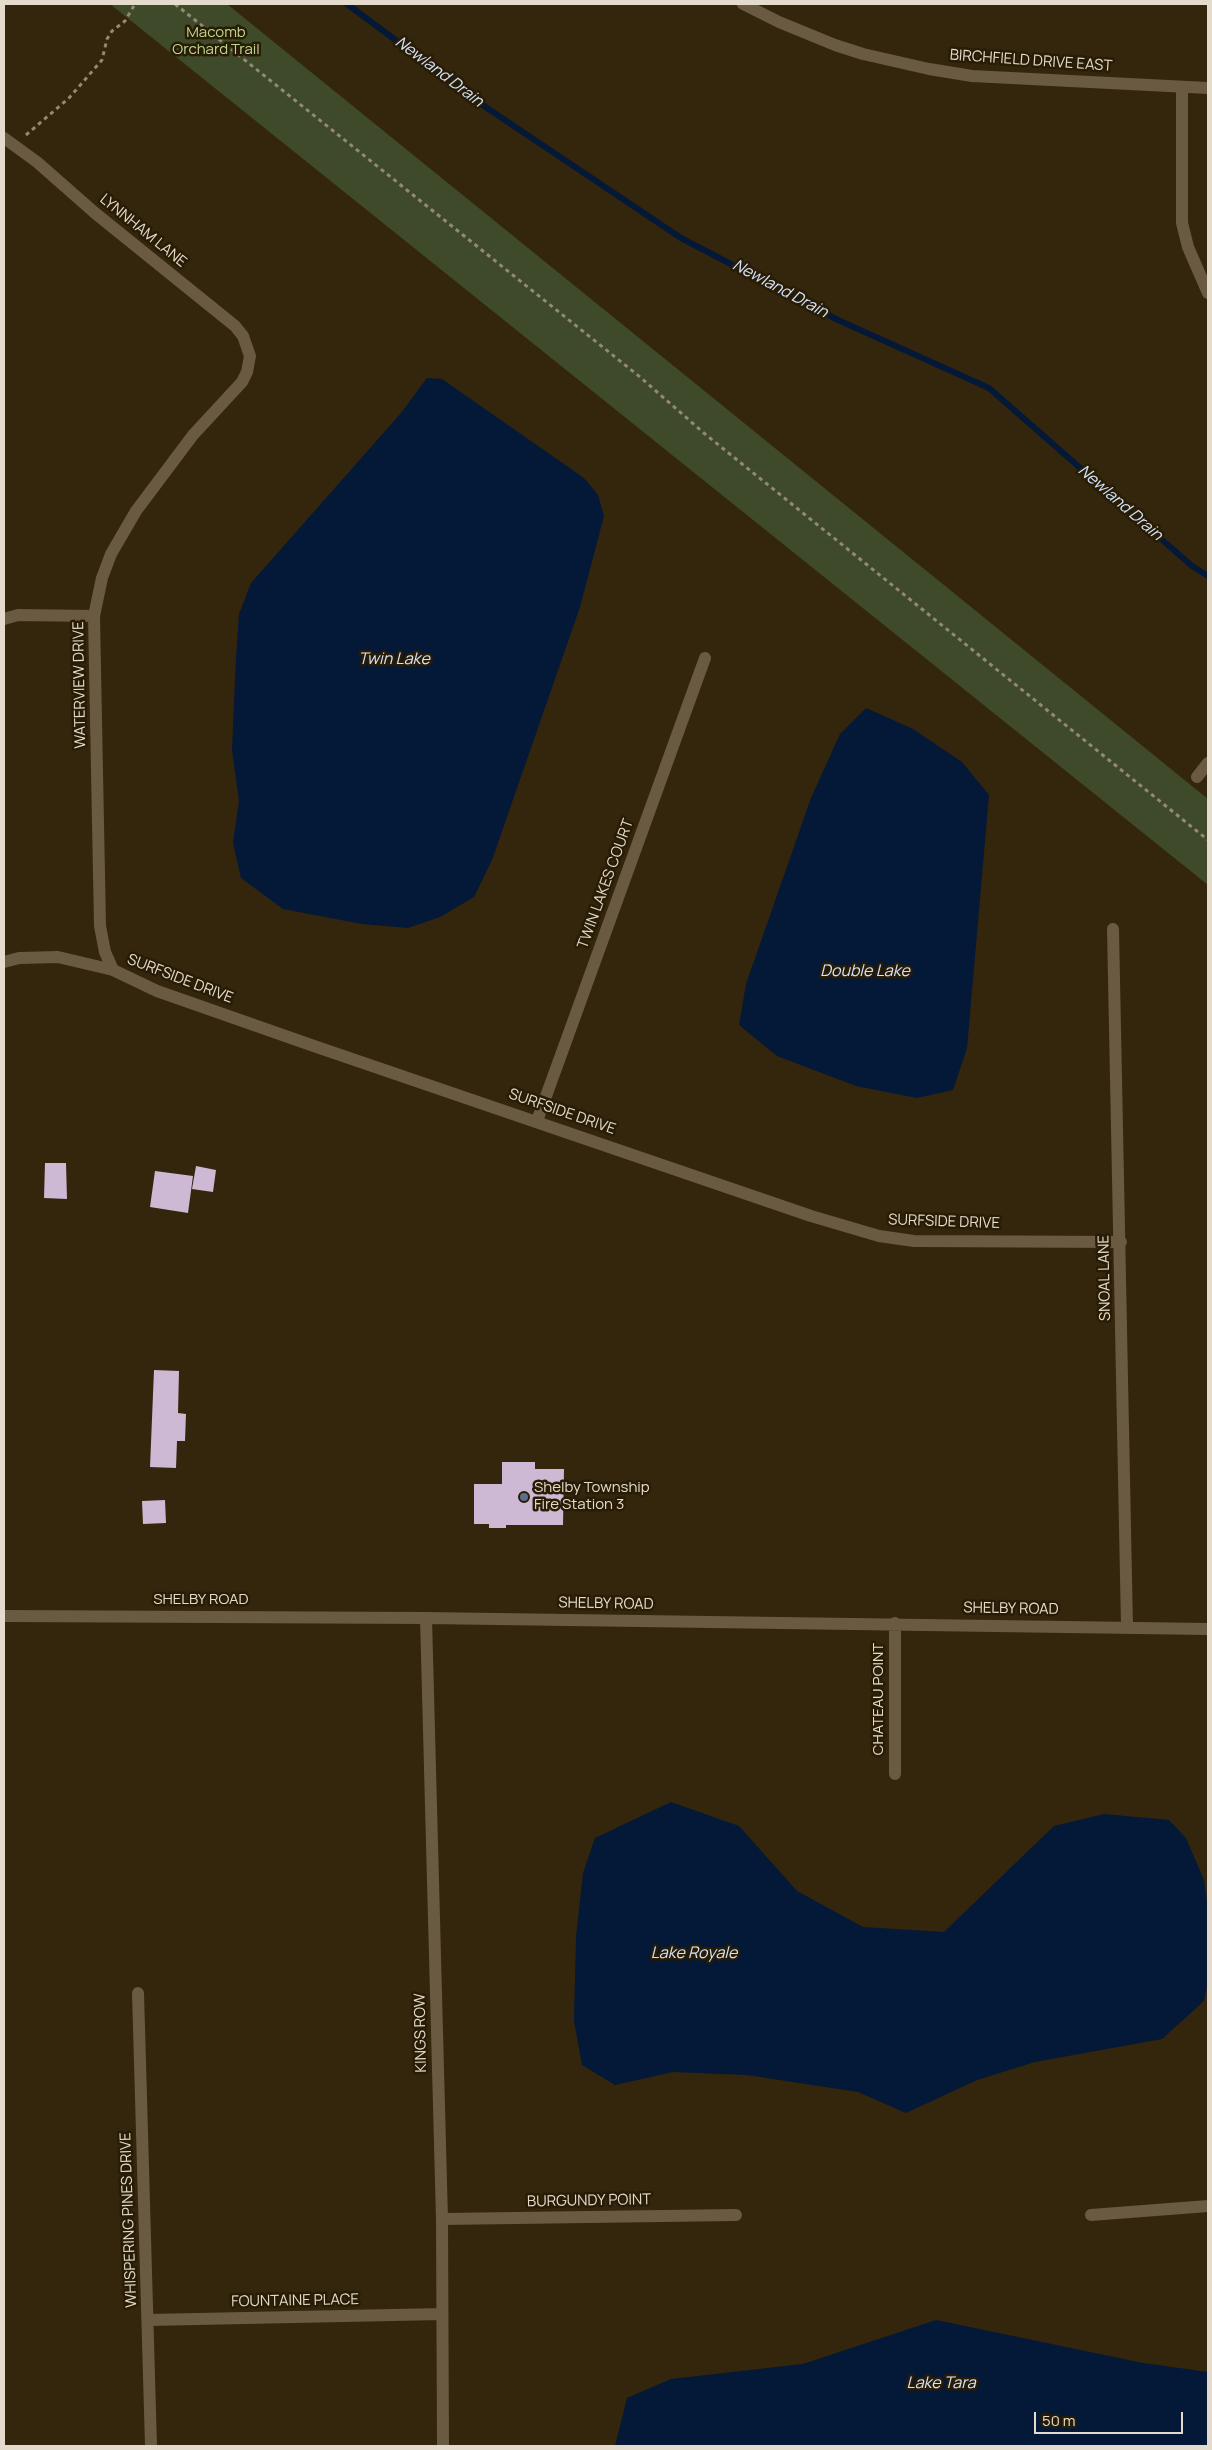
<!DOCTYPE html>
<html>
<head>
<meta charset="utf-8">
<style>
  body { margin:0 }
  #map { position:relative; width:1212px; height:2450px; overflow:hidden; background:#33260d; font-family:Manrope,sans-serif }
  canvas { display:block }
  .frame { position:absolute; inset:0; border:5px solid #e4dbcd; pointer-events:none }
  .scale { position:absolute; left:1034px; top:2412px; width:149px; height:22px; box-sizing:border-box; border:2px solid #e4dbcd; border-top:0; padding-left:6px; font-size:15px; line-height:18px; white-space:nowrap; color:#e4dbcd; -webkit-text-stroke:4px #291c04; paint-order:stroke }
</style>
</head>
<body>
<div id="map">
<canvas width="1212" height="2450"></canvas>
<div class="frame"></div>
<div class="scale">50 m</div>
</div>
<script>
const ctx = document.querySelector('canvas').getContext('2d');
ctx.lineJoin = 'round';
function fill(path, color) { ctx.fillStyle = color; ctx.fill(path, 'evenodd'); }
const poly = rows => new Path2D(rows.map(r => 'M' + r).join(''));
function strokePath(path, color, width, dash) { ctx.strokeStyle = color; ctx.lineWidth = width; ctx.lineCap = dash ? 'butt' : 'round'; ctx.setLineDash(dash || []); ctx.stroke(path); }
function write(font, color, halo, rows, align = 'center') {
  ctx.font = font + ' Manrope,sans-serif'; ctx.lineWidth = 5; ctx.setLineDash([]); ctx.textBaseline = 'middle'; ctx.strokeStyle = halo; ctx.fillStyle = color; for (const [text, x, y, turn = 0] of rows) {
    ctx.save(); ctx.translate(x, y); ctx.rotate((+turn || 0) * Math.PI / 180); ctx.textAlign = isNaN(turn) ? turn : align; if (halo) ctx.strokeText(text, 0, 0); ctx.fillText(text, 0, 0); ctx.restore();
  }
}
const green = poly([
  [110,4,227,4,1208,799,1208,885]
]);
const water = poly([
  [427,378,442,379,584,478,598,495,604,516,580,607,492,860,474,897,440,917,408,928,362,924,283,909,241,878,233,843,239,801,232,750,236,658,239,614,251,583,401,413],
  [866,708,913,729,962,762,989,795,967,1048,953,1090,917,1098,856,1086,777,1056,739,1025,746,984,811,798,840,734],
  [671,1802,739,1826,797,1891,863,1927,944,1932,1054,1826,1104,1814,1169,1820,1186,1838,1204,1880,1208,1910,1208,1981,1204,2001,1162,2039,1035,2062,977,2080,906,2113,858,2092,747,2075,673,2072,615,2085,582,2065,574,2021,576,1937,583,1873,595,1838],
  [936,2320,1143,2363,1208,2372,1208,2446,615,2446,627,2398,671,2379,803,2364]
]);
const stream = poly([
  [347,4,487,108,681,238,838,320,989,388,1192,566,1208,576]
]);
const building = poly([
  [45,1163,66,1163,67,1199,44,1198],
  [196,1166,216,1170,213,1192,192,1189],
  [155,1171,193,1176,188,1213,150,1207],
  [154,1370,179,1371,178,1413,186,1414,185,1441,177,1441,176,1468,150,1467],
  [502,1462,535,1462,535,1469,564,1469,563,1525,506,1525,506,1528,489,1528,489,1524,474,1524,474,1484,502,1484],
  [165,1500,166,1523,143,1524,142,1501]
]);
const path = poly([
  [175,4,640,377,705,434,1208,840],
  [26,135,69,98,102,60,107,39,112,31,125,21,135,4]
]);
const minor = poly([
  [743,4,779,22,835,45,863,54,929,69,972,76,1208,88],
  [1182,88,1182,223,1188,247,1208,293],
  [4,138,37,162,95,213,235,326,243,336,250,356,247,372,242,382,193,435,136,511,111,554,102,578,94,616,100,926,105,952,113,970],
  [4,619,18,615,94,616],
  [1197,777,1208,763],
  [1113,929,1127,1627],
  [4,962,19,958,58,957,113,970,157,991,311,1045,811,1216,879,1236,914,1241,1121,1242],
  [537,1121,705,658],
  [4,1616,426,1618,1208,1629],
  [426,1618,442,2219,443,2446],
  [895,1623,895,1774],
  [138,1993,151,2446],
  [1091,2215,1208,2206],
  [442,2219,736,2215],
  [148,2320,442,2314]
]);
const markers = [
  [524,1497,5,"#5c6f8a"]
];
const parkNames = [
  ["Macomb",216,33],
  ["Orchard Trail",216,50]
];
const streetNames = [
  ["BIRCHFIELD DRIVE EAST",1031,61,4],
  ["LYNNHAM LANE",143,231,39],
  ["WATERVIEW DRIVE",80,685,-91],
  ["TWIN LAKES COURT",606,884,-70],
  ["SURFSIDE DRIVE",180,979,21],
  ["SURFSIDE DRIVE",562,1112,19],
  ["SURFSIDE DRIVE",944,1222,2],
  ["SNOAL LANE",1105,1278,-91],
  ["SHELBY ROAD",201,1600],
  ["SHELBY ROAD",606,1604,1],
  ["SHELBY ROAD",1011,1609,1],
  ["CHATEAU POINT",879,1699,-90],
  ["KINGS ROW",421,2033,-91],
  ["BURGUNDY POINT",589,2201,-1],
  ["WHISPERING PINES DRIVE",129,2220,-92],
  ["FOUNTAINE PLACE",295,2301,-1]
];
const poiNames = [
  ["Shelby Township",534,1488],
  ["Fire Station 3",534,1505]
];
const waterNames = [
  ["Newland Drain",439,72,37],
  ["Newland Drain",780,289,28],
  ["Newland Drain",1120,503,41],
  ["Twin Lake",394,660],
  ["Double Lake",865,972],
  ["Lake Royale",694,1954],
  ["Lake Tara",941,2384]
];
fill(green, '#3f4a2b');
fill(water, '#041837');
strokePath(stream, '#041837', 6);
fill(building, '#cdb9d3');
strokePath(path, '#948976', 3, [4, 4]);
strokePath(minor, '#695a41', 12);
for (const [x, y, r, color] of markers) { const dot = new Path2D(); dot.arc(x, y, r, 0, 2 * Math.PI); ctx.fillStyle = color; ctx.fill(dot); strokePath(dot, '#291c04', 2); }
write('15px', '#bcd791', '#291c04', parkNames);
write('15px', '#e4dbcd', '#291c04', streetNames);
write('15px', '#e4dbcd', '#291c04', poiNames, 'left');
write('italic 16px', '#d3e3fc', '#291c04', waterNames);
</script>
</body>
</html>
